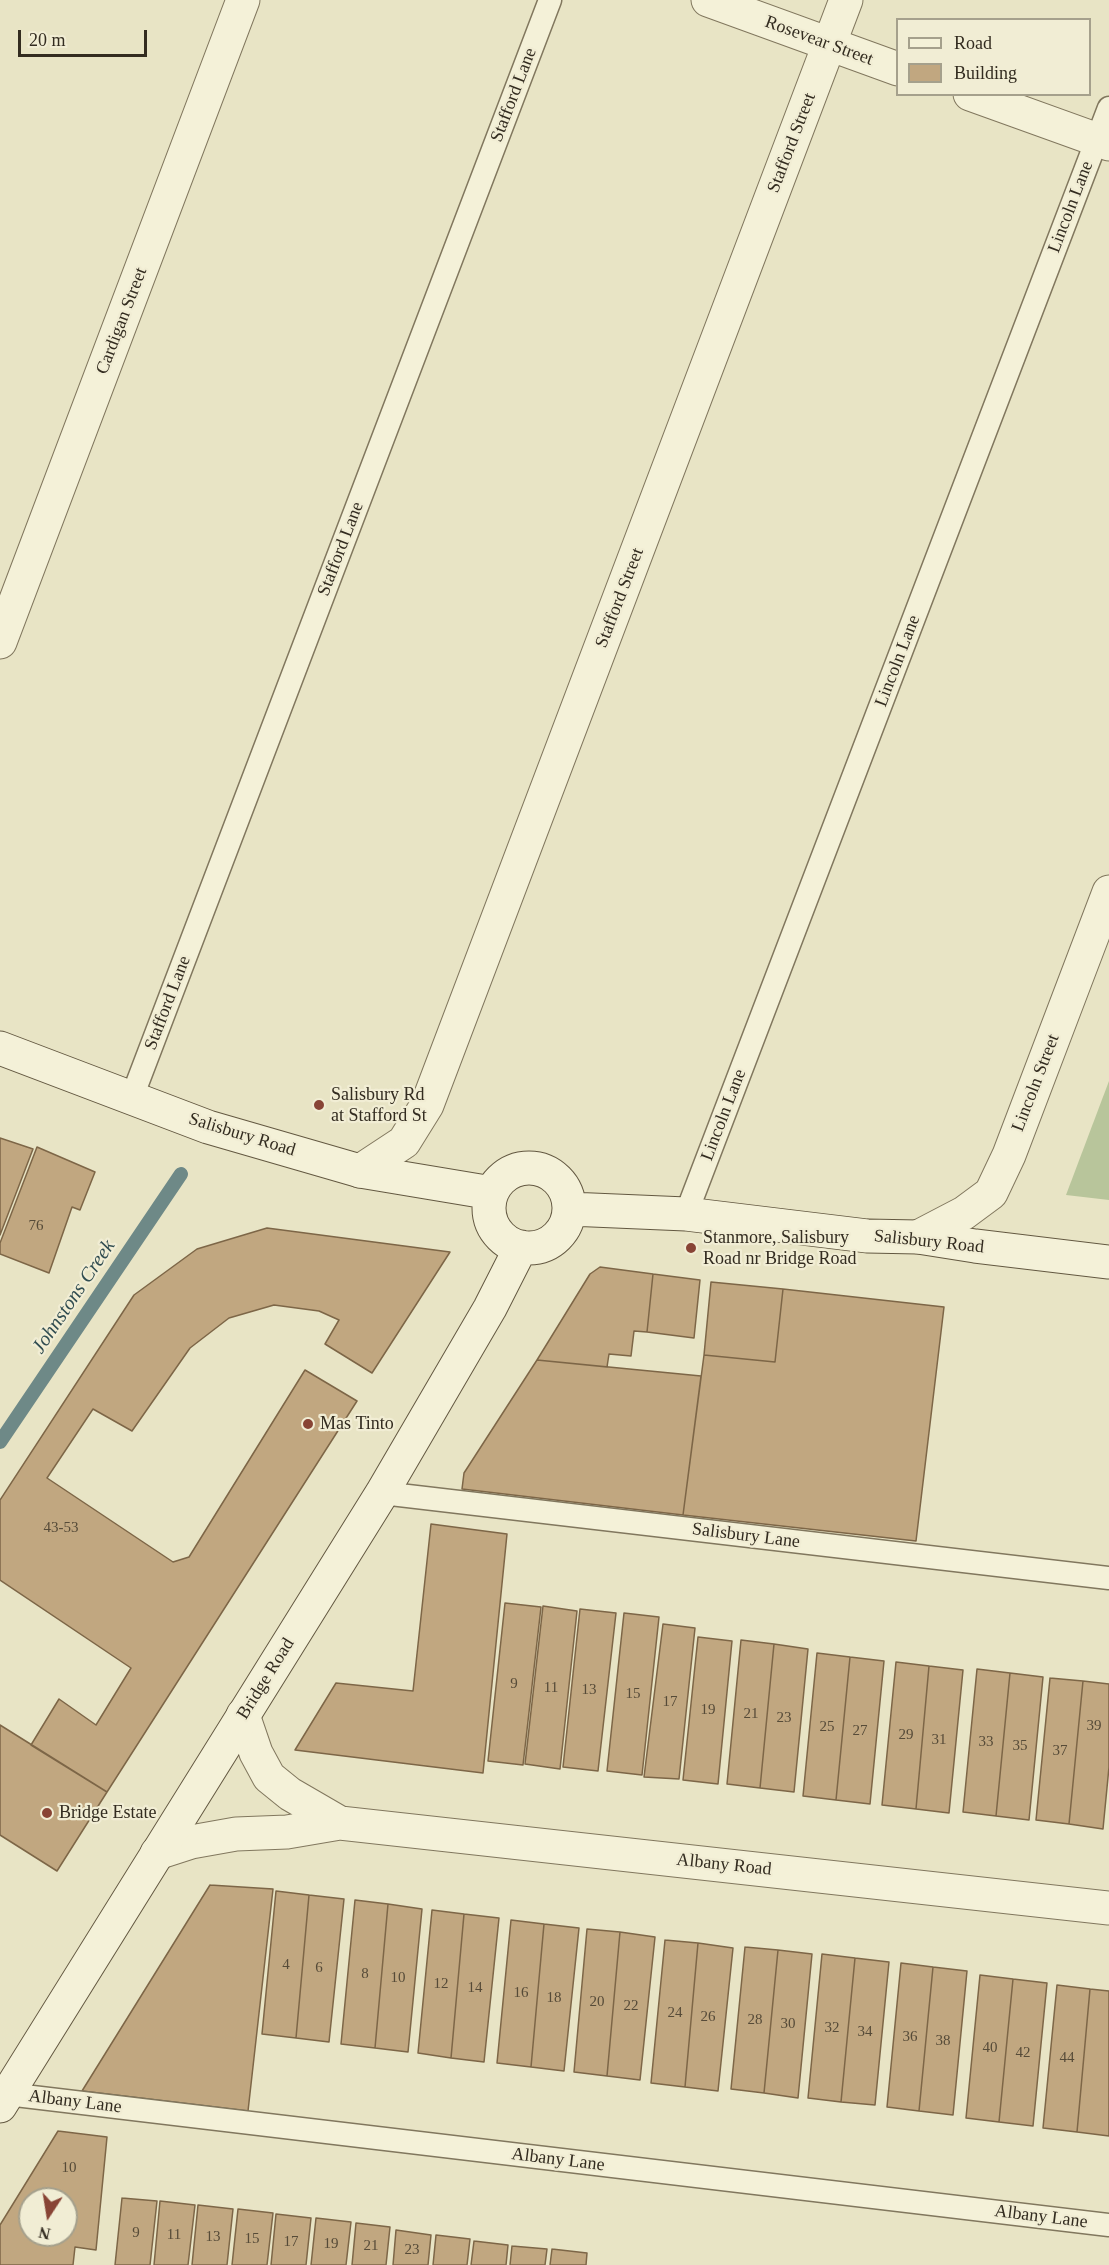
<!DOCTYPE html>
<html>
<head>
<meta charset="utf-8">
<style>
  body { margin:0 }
  #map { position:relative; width:1109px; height:2265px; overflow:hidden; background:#e8e4c5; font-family:Georgia,serif }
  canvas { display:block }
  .legend { position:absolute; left:896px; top:18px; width:195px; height:78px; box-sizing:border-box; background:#f1edd4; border:2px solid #a5a08c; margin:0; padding:8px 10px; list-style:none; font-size:18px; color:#332c20 }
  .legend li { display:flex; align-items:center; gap:12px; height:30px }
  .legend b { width:30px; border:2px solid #a5a08c }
  .north { position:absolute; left:18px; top:2187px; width:60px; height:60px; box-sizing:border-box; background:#f1edd4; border:2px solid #a5a08c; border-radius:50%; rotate:192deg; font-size:16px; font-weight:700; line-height:24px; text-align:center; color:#332c20 }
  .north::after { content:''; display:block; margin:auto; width:21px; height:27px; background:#884435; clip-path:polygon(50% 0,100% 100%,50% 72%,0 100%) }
  .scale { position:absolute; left:18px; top:30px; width:129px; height:27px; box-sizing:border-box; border:3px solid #332c20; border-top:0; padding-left:8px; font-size:18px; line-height:21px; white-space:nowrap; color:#332c20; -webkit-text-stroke:4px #f1edd4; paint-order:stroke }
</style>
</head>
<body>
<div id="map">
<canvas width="1109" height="2265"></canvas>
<ul class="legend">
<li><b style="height:8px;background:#f4f1d8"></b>Road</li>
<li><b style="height:16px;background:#c1a780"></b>Building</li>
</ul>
<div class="north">N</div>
<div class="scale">20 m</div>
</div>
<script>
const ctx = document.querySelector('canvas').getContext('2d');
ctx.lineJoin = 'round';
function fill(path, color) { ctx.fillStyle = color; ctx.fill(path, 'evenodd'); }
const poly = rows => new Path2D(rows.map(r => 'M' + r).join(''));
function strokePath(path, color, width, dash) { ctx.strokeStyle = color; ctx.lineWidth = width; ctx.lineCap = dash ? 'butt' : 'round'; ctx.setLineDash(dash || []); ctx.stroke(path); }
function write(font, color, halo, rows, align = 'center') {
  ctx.font = font + ' Georgia,serif'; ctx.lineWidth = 4.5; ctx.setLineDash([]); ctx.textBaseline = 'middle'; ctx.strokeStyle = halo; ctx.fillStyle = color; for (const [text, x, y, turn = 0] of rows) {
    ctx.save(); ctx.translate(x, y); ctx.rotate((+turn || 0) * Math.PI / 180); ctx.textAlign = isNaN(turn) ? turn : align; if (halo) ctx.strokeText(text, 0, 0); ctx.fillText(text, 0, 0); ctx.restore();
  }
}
const green = poly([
  [1109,1081,1109,1200,1066,1195]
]);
const stream = poly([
  [0,1442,181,1174]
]);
const building = poly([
  [0,1138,33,1149,0,1235,0,1138],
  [37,1147,95,1172,80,1210,72,1207,49,1273,0,1254,0,1243,37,1147],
  [267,1228,450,1252,372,1373,325,1344,339,1320,319,1311,274,1305,229,1318,190,1348,132,1431,93,1409,47,1478,173,1562,189,1557,305,1370,357,1401,107,1792,31,1745,59,1699,96,1725,131,1668,0,1580,0,1500,134,1295,197,1249,267,1228],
  [600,1267,653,1274,647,1332,634,1331,631,1356,609,1354,607,1367,537,1360,590,1274,600,1267],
  [653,1274,700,1280,694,1338,647,1332,653,1274],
  [711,1282,783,1289,775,1362,704,1355,711,1282],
  [783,1289,944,1307,916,1541,683,1515,704,1355,775,1362,783,1289],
  [537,1360,701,1376,683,1515,462,1489,464,1473,537,1360],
  [431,1524,507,1534,483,1773,295,1750,336,1683,413,1691,431,1524],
  [505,1603,541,1607,523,1765,488,1761,505,1603],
  [543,1606,577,1611,560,1769,525,1764,543,1606],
  [580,1609,616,1613,598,1771,563,1767,580,1609],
  [624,1613,659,1617,642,1775,607,1771,624,1613],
  [663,1624,695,1628,679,1779,644,1777,663,1624],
  [698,1637,732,1641,718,1784,683,1780,698,1637],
  [741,1640,774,1644,760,1788,727,1784,741,1640],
  [774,1644,808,1649,794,1792,760,1788,774,1644],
  [817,1653,850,1657,836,1800,803,1796,817,1653],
  [850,1657,884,1661,870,1804,836,1800,850,1657],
  [896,1662,929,1666,916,1809,882,1805,896,1662],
  [929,1666,963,1670,949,1813,916,1809,929,1666],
  [977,1669,1010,1673,996,1816,963,1812,977,1669],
  [1010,1673,1043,1677,1029,1820,996,1816,1010,1673],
  [1050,1678,1083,1681,1069,1824,1036,1820,1050,1678],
  [1083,1681,1109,1684,1109,1767,1103,1829,1069,1824,1083,1681],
  [0,1725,107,1792,57,1871,0,1835,0,1725],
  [210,1885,273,1889,248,2111,82,2091,210,1885],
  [276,1891,309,1895,296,2038,262,2034,276,1891],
  [309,1895,344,1899,329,2042,296,2038,309,1895],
  [355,1900,388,1904,375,2048,341,2044,355,1900],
  [388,1904,422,1909,408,2052,375,2048,388,1904],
  [432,1910,464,1914,451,2058,418,2053,432,1910],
  [464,1914,499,1918,484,2062,451,2058,464,1914],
  [511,1920,544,1924,531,2067,497,2063,511,1920],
  [544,1924,579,1928,564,2071,531,2067,544,1924],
  [587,1929,620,1932,607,2076,574,2072,587,1929],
  [620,1932,655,1937,640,2080,607,2076,620,1932],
  [665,1940,698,1943,685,2087,651,2083,665,1940],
  [698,1943,733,1948,718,2091,685,2087,698,1943],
  [745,1947,778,1950,764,2093,731,2089,745,1947],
  [778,1950,812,1954,798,2098,764,2093,778,1950],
  [822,1954,855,1958,841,2102,808,2098,822,1954],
  [855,1958,889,1962,875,2105,841,2102,855,1958],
  [901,1963,933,1967,919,2111,887,2107,901,1963],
  [933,1967,967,1971,953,2115,919,2111,933,1967],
  [980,1975,1013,1979,999,2122,966,2118,980,1975],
  [1013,1979,1047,1983,1033,2126,999,2122,1013,1979],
  [1057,1985,1090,1989,1077,2132,1043,2128,1057,1985],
  [1090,1989,1109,1991,1109,2136,1077,2132,1090,1989],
  [58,2131,107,2137,96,2250,75,2247,73,2265,0,2265,0,2225,58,2131],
  [30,2199,66,2199,66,2235,30,2235,30,2199],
  [122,2198,157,2201,150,2265,115,2265,122,2198],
  [160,2201,195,2205,188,2265,154,2265,160,2201],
  [198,2205,233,2209,227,2265,192,2265,198,2205],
  [238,2209,273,2213,267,2265,232,2265,238,2209],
  [276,2214,311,2218,306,2265,271,2265,276,2214],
  [316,2218,351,2222,346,2265,311,2265,316,2218],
  [356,2223,390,2227,386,2265,352,2265,356,2223],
  [396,2230,431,2235,428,2265,393,2265,396,2230],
  [436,2235,470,2239,467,2265,433,2265,436,2235],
  [474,2241,508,2245,506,2265,471,2265,474,2241],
  [512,2246,547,2249,545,2265,510,2265,512,2246],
  [552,2249,587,2253,586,2265,550,2265,552,2249]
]);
const lane = poly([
  [132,1097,550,0],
  [686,1214,1109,108],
  [382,1493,1109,1578],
  [7,2094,1109,2225]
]);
const street = poly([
  [708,0,898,69],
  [970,94,1109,144],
  [0,642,243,0],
  [360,1171,404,1142,427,1105,846,0],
  [918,1237,964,1213,991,1193,1009,1155,1109,892],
  [243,1715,256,1753,269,1777,290,1794,340,1823],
  [157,1853,191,1842,236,1834,287,1832,340,1823,1109,1908]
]);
const secondary = poly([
  [0,1048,208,1127,360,1171,492,1193],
  '489 1208a40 40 0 1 1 80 0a40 40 0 1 1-80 0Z',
  [569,1209,686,1214,867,1236,918,1237,975,1246,1109,1262],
  [0,2106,382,1493,490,1308,521,1247]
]);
const markers = [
  [319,1105,6,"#884435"],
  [691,1248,6,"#884435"],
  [308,1424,6,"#884435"],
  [47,1813,6,"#884435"]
];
const numberNames = [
  ["76",36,1226],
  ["43-53",61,1528],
  ["9",514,1684],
  ["11",551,1688],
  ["13",589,1690],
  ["15",633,1694],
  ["17",670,1702],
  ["19",708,1710],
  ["21",751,1714],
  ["23",784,1718],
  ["39",1094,1726],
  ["25",827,1727],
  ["27",860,1731],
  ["29",906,1735],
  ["31",939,1740],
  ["33",986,1742],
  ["35",1020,1746],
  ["37",1060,1751],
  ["4",286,1965],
  ["6",319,1968],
  ["8",365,1974],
  ["10",398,1978],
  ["12",441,1984],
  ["14",475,1988],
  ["16",521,1993],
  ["18",554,1998],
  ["20",597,2002],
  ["22",631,2006],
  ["24",675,2013],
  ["26",708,2017],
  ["28",755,2020],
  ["30",788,2024],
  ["32",832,2028],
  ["34",865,2032],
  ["36",910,2037],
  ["38",943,2041],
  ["40",990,2048],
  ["42",1023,2053],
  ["44",1067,2058],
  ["10",69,2168],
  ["9",136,2233],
  ["11",174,2235],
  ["13",213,2237],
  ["15",252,2239],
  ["17",291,2242],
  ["19",331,2244],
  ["21",371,2246],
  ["23",412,2250]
];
const streetNames = [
  ["Rosevear Street",819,41,20],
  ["Stafford Lane",514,95,-69],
  ["Stafford Street",792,143,-69],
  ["Lincoln Lane",1071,207,-69],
  ["Cardigan Street",122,321,-69],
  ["Stafford Lane",341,549,-69],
  ["Stafford Street",620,598,-69],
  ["Lincoln Lane",898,661,-69],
  ["Stafford Lane",168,1003,-69],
  ["Lincoln Street",1036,1083,-69],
  ["Lincoln Lane",724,1115,-69],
  ["Salisbury Road",242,1135,17],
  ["Salisbury Road",929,1242,6],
  ["Salisbury Lane",746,1536,7],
  ["Bridge Road",266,1679,-58],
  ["Albany Road",724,1865,6],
  ["Albany Lane",75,2102,7],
  ["Albany Lane",558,2160,7],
  ["Albany Lane",1041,2217,7]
];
const poiNames = [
  ["Salisbury Rd",331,1095],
  ["at Stafford St",331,1116],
  ["Stanmore, Salisbury",703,1238],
  ["Road nr Bridge Road",703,1259],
  ["Mas Tinto",320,1424],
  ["Bridge Estate",59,1813]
];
const waterNames = [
  ["Johnstons Creek",74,1297,-56]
];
fill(green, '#b8c59b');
strokePath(stream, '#6e8987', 14);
fill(building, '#c1a780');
strokePath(building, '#7d6647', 1.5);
strokePath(lane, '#81775e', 25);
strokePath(street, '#81775e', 35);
strokePath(secondary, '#635841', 35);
strokePath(lane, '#f4f1d8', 22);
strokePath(street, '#f4f1d8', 33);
strokePath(secondary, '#f4f1d8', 33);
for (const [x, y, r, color] of markers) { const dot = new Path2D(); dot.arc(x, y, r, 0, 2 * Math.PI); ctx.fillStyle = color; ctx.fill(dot); strokePath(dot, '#f1edd4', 2); }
write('15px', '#564b38', null, numberNames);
write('18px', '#332c20', '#f1edd4', streetNames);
write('18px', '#332c20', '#f1edd4', poiNames, 'left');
write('italic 20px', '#314d51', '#f1edd4', waterNames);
</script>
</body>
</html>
